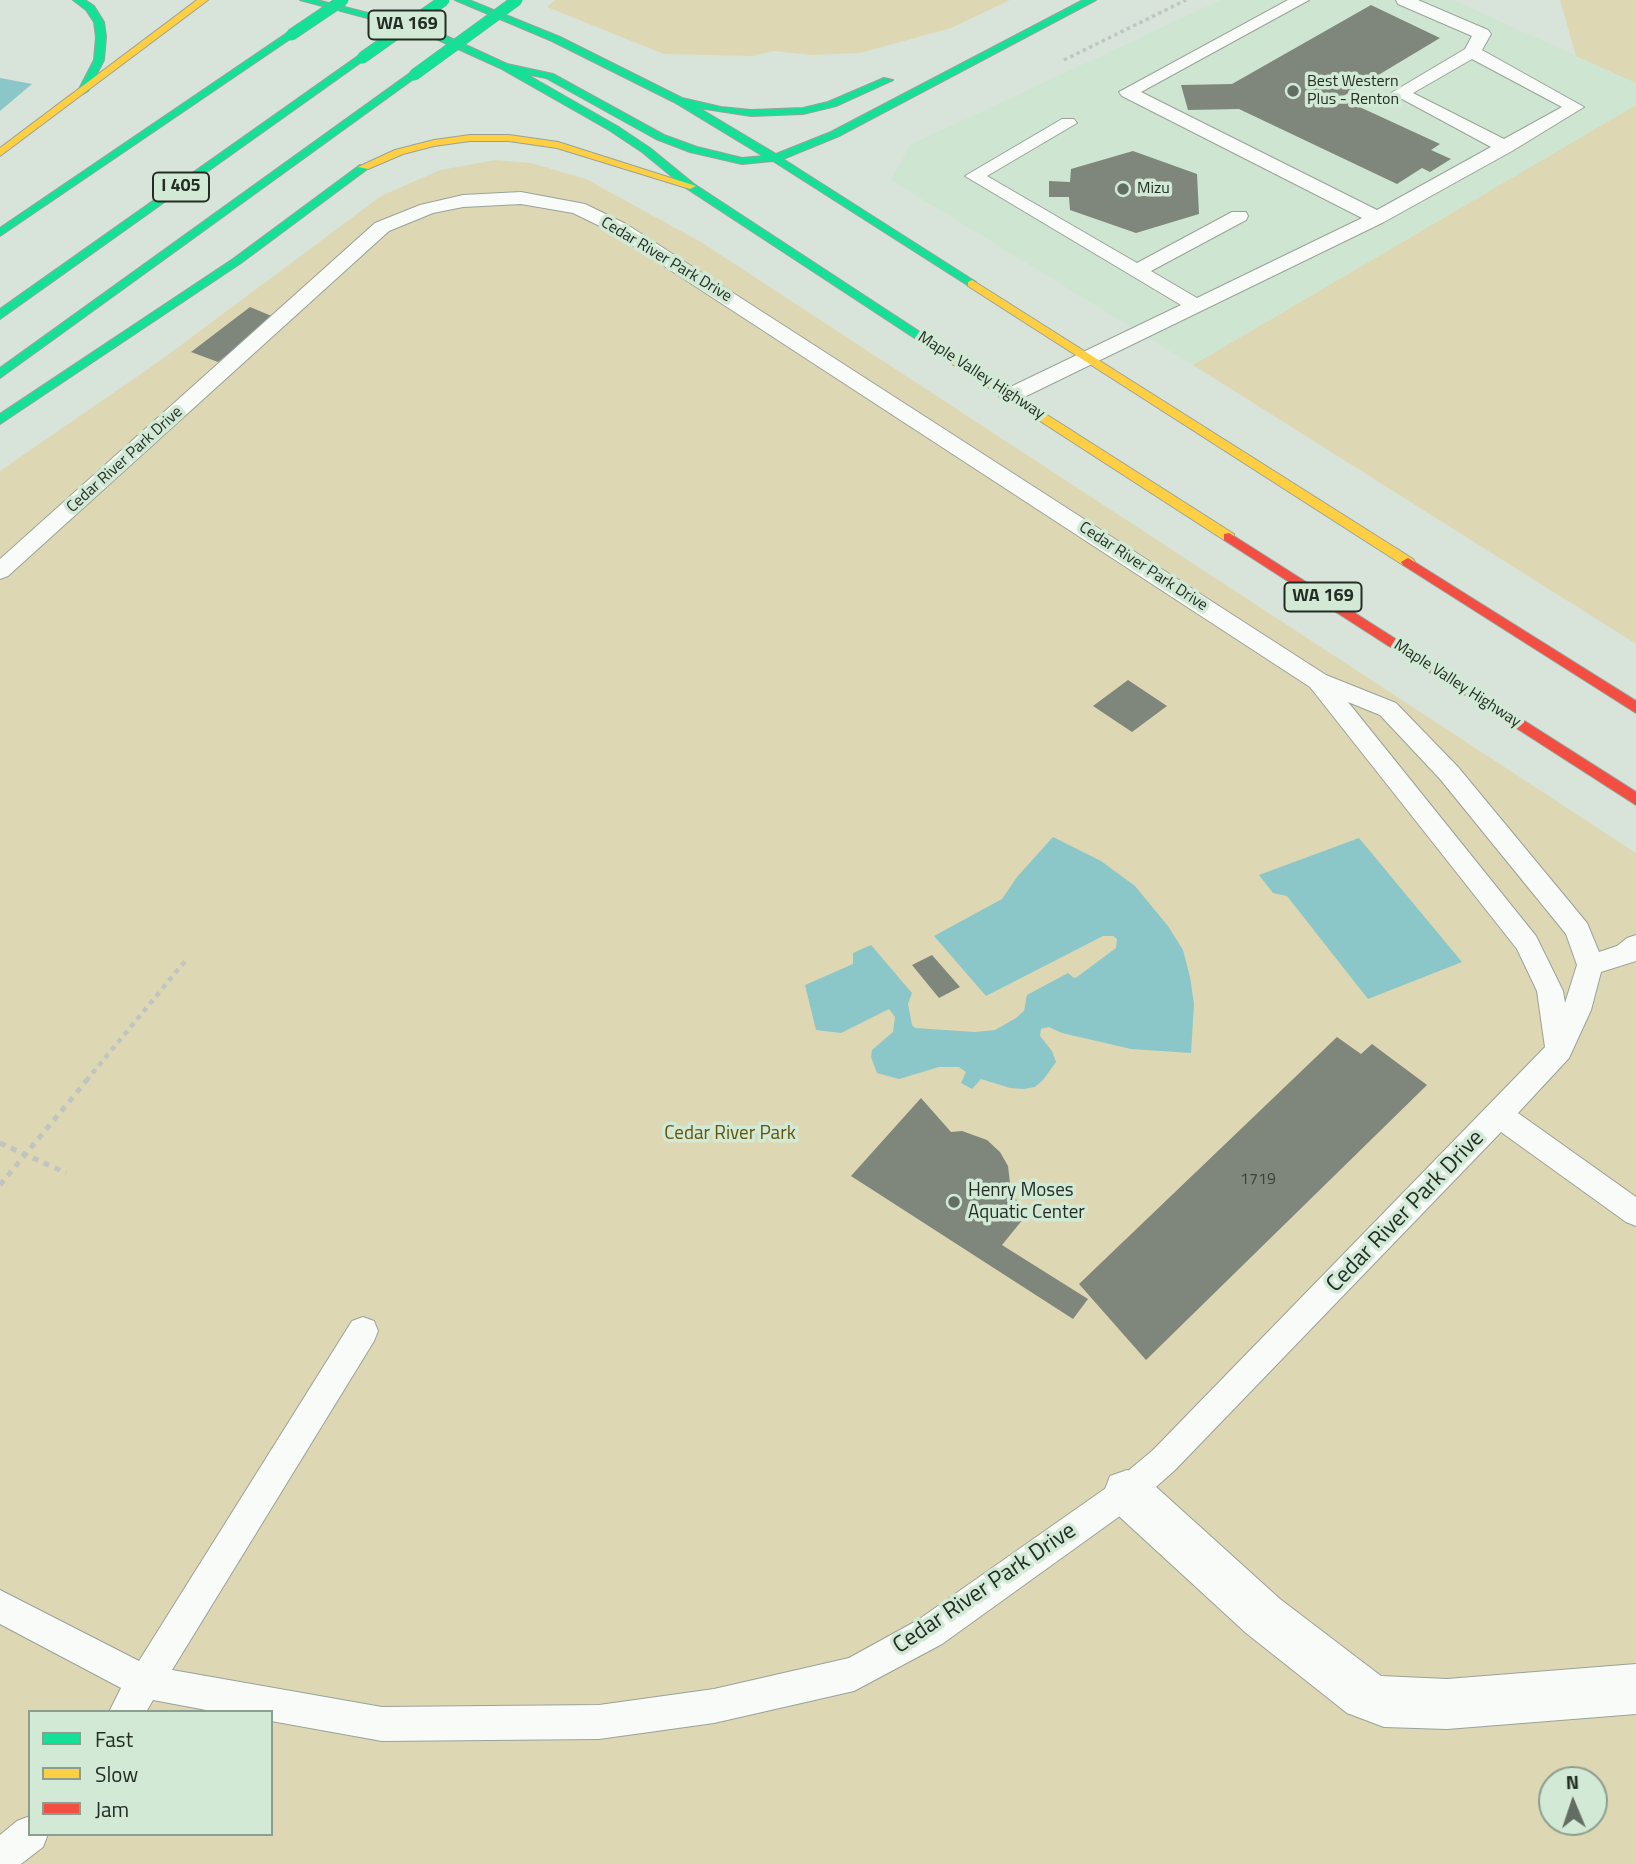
<!DOCTYPE html>
<html>
<head>
<meta charset="utf-8">
<style>
  body { margin:0 }
  #map { position:relative; width:1636px; height:1864px; overflow:hidden; background:#d8e4d9; font-family:"Titillium Web",sans-serif }
  canvas { display:block }
  .legend { position:absolute; left:28px; top:1710px; width:245px; height:126px; box-sizing:border-box; background:#d2ead5; border:2px solid #8c9e8f; margin:0; padding:9px 12px; list-style:none; font-size:21px; color:#232d25 }
  .legend li { display:flex; align-items:center; gap:14px; height:35px }
  .legend b { width:35px; border:2px solid #8c9e8f }
  .north { position:absolute; left:1538px; top:1766px; width:70px; height:70px; box-sizing:border-box; background:#d2ead5; border:2px solid #8c9e8f; border-radius:50%; rotate:358deg; font-size:19px; font-weight:700; line-height:28px; text-align:center; color:#232d25 }
  .north::after { content:''; display:block; margin:auto; width:24px; height:32px; background:#626d64; clip-path:polygon(50% 0,100% 100%,50% 72%,0 100%) }
</style>
</head>
<body>
<div id="map">
<canvas width="1636" height="1864"></canvas>
<ul class="legend">
<li><b style="height:9px;background:#16e098"></b>Fast</li>
<li><b style="height:9px;background:#ffcf43"></b>Slow</li>
<li><b style="height:9px;background:#f24e42"></b>Jam</li>
</ul>
<div class="north">N</div>
</div>
<script>
const ctx = document.querySelector('canvas').getContext('2d');
ctx.lineJoin = 'round';
function fill(path, color) { ctx.fillStyle = color; ctx.fill(path, 'evenodd'); }
const poly = rows => new Path2D(rows.map(r => 'M' + r).join(''));
function strokePath(path, color, width, dash) { ctx.strokeStyle = color; ctx.lineWidth = width; ctx.lineCap = dash ? 'butt' : 'round'; ctx.setLineDash(dash || []); ctx.stroke(path); }
function write(font, color, halo, rows, align = 'center') {
  ctx.font = font + ' "Titillium Web",sans-serif'; ctx.lineWidth = 7; ctx.setLineDash([]); ctx.textBaseline = 'middle'; ctx.strokeStyle = halo; ctx.fillStyle = color; for (const [text, x, y, turn = 0] of rows) {
    ctx.save(); ctx.translate(x, y); ctx.rotate((+turn || 0) * Math.PI / 180); ctx.textAlign = isNaN(turn) ? turn : align; if (halo) ctx.strokeText(text, 0, 0); ctx.fillText(text, 0, 0); ctx.restore();
  }
}
const built = poly([
  [1221,0,1453,0,1636,83,1636,105,1193,365,891,180,910,145]
]);
const green = poly([
  [555,0,1010,0,951,28,860,53,812,55,774,51,752,56,664,54,547,7],
  [1560,0,1636,0,1636,83,1576,56],
  [1636,105,1636,644,1193,365],
  [496,160,531,163,586,179,701,242,1636,853,1636,1864,0,1864,0,471,161,360,381,196,440,170],
  [30,1712,271,1712,271,1834,30,1834],
  [1552,1780,1594,1780,1594,1822,1552,1822]
]);
const water = poly([
  [0,78,32,84,0,111],
  [1053,837,1101,861,1135,886,1168,926,1183,950,1190,977,1194,1004,1191,1053,1131,1049,1062,1033,1049,1027,1044,1028,1041,1029,1040,1036,1052,1051,1056,1062,1043,1080,1035,1087,1024,1089,1010,1088,981,1079,972,1089,961,1083,966,1072,959,1067,939,1067,899,1079,877,1073,871,1057,872,1050,893,1032,895,1017,889,1009,841,1033,816,1030,805,985,853,964,853,953,871,945,912,993,908,1004,912,1025,915,1028,975,1032,995,1030,1016,1018,1024,1011,1027,995,1068,973,1074,978,1077,977,1116,948,1117,939,1113,936,1103,936,986,996,934,936,1002,899,1017,877],
  [1359,838,1462,962,1368,999,1287,896,1273,893,1259,875]
]);
const building = poly([
  [1371,5,1440,38,1340,98,1440,144,1431,150,1451,159,1430,172,1422,168,1397,184,1239,109,1188,110,1181,85,1232,84],
  [1133,151,1197,174,1199,214,1136,233,1070,210,1069,197,1049,197,1049,181,1070,182,1071,169],
  [250,307,274,317,218,362,191,352],
  [1128,680,1167,706,1132,732,1093,706],
  [932,955,960,987,939,998,912,965],
  [1337,1037,1361,1054,1372,1044,1427,1085,1146,1360,1079,1284],
  [921,1098,951,1132,962,1131,987,1140,1000,1152,1008,1166,1010,1183,1008,1190,1028,1213,1002,1245,1088,1299,1073,1319,851,1176]
]);
const pathFar2 = poly([
  [1064,60,1186,0]
]);
const pathFar1 = poly([
  [86,1081,186,960]
]);
const path = poly([
  [0,1143,66,1173],
  [0,1185,87,1080]
]);
const lane = poly([
  [1288,0,1309,0,1141,92,1377,210,1491,147,1391,93,1465,49,1472,36,1398,4,1396,0,1418,0,1488,30,1491,34,1482,50,1584,107,1512,151,1384,222,1016,401,1002,401,999,396,1002,391,1181,305,965,176,1062,119,1074,119,1077,123,987,176,1137,263,1232,212,1246,212,1248,216,1246,220,1151,271,1197,298,1362,218,1122,96,1119,92,1288,0],
  [1472,59,1562,107,1504,139,1413,93,1472,59],
  [521,192,585,204,626,224,1326,675,1396,703,1458,767,1587,923,1599,952,1617,946,1627,938,1636,935,1636,961,1601,972,1591,1010,1569,1058,1518,1113,1636,1197,1636,1226,1626,1222,1501,1132,1175,1470,1138,1503,942,1644,854,1691,714,1723,599,1739,382,1741,271,1721,271,1712,217,1712,153,1700,146,1712,109,1712,121,1688,0,1624,0,1590,139,1661,352,1321,363,1317,374,1321,378,1331,374,1341,172,1670,382,1707,599,1705,714,1689,849,1658,918,1620,1116,1481,1153,1450,1545,1047,1537,991,1517,949,1310,687,612,232,573,213,521,204,463,207,433,213,389,231,8,576,0,579,0,559,375,223,420,205,463,195,521,192],
  [1348,702,1380,715,1440,779,1566,934,1577,965,1565,1003,1563,991,1536,936,1348,702],
  [30,1816,30,1834,48,1834,43,1847,21,1864,0,1864,0,1835,17,1821,30,1816]
]);
const street = poly([
  [1127,1470,1144,1476,1280,1599,1381,1676,1447,1679,1636,1664,1636,1714,1447,1729,1384,1727,1347,1713,1246,1633,1110,1508,1104,1492,1110,1476,1127,1470]
]);
const fast = poly([
  [73,0,85,0,94,6,104,22,106,37,104,60,88,91,83,94,78,91,94,60,96,37,94,22,86,10,73,0],
  [300,0,317,0,431,29,507,64,553,74,664,135,697,147,742,158,763,156,674,102,552,41,455,0,469,0,560,37,682,98,721,107,751,110,803,108,828,102,884,78,893,80,836,106,803,114,751,116,699,108,776,154,831,132,1083,0,1096,0,839,136,783,159,976,282,976,286,972,288,773,161,742,164,690,152,656,139,546,78,526,74,617,126,650,148,694,184,946,349,948,352,942,356,686,188,642,152,609,130,500,68,423,33,300,0],
  [287,33,296,35,0,236,0,228,287,33],
  [358,56,367,58,0,319,0,309,358,56],
  [410,73,419,75,0,378,0,368,410,73],
  [360,165,370,167,241,263,0,424,0,414,233,259,360,165]
]);
const slow = poly([
  [197,0,208,0,0,156,0,148,197,0],
  [470,135,509,135,558,142,696,186,690,189,557,148,509,141,470,141,434,146,403,154,368,169,358,167,395,150,434,140,470,135],
  [972,280,1413,559,1415,562,1413,565,1403,565,968,286,968,282,972,280],
  [942,348,1234,534,1234,540,1224,540,938,355,936,352,942,348]
]);
const jam = poly([
  [1229,533,1636,792,1636,805,1224,540,1224,534,1229,533],
  [1408,558,1636,701,1636,713,1403,565,1401,562,1408,558]
]);
const fastBridge = poly([
  [291,35,343,0],
  [362,58,444,0],
  [414,75,517,0]
]);
const markers = [
  [1293,91,7,"#626d64"],
  [1123,189,7,"#626d64"],
  [954,1202,7,"#626d64"]
];
const farPoinames = [
  ["Best Western",1307,82],
  ["Plus - Renton",1307,100],
  ["Mizu",1137,189]
];
const farStreetnames = [
  ["Cedar River Park Drive",666,260,31],
  ["Maple Valley Highway",981,376,33],
  ["Cedar River Park Drive",125,460,-42],
  ["Cedar River Park Drive",1143,567,33],
  ["Maple Valley Highway",1457,684,33]
];
const numberNames = [
  ["1719",1258,1180]
];
const shields = [
  [407,25,77],
  [181,187,56],
  [1323,597,77]
];
const shieldNames = [
  ["WA 169",407,25],
  ["I 405",181,187],
  ["WA 169",1323,597]
];
const parkNames = [
  ["Cedar River Park",730,1134]
];
const poiNames = [
  ["Henry Moses",968,1191],
  ["Aquatic Center",968,1213]
];
const nearStreetnames = [
  ["Cedar River Park Drive",1406,1212,-46],
  ["Cedar River Park Drive",985,1589,-34]
];
fill(built, '#cee5d1');
fill(green, '#ddd8b3');
fill(water, '#8bc6c9');
fill(building, '#7f867c');
strokePath(lane, '#99a29a', 2);
strokePath(street, '#99a29a', 2);
strokePath(fast, '#99a29a', 2);
strokePath(slow, '#99a29a', 2);
strokePath(jam, '#99a29a', 2);
strokePath(pathFar2, '#c0c5c1', 3.5, [3.5, 3.5]);
strokePath(pathFar1, '#c0c5c1', 4.5, [5, 5]);
strokePath(path, '#c0c5c1', 5, [6, 6]);
fill(lane, '#f9fbf9');
fill(street, '#f9fbf9');
fill(fast, '#16e098');
fill(slow, '#ffcf43');
fill(jam, '#f24e42');
strokePath(fastBridge, '#99a29a', 12, []);
strokePath(fastBridge, '#16e098', 11);
for (const [x, y, r, color] of markers) { const dot = new Path2D(); dot.arc(x, y, r, 0, 2 * Math.PI); ctx.fillStyle = color; ctx.fill(dot); strokePath(dot, '#d2ead5', 2.5); }
write('16px', '#232d25', '#d2ead5', farPoinames, 'left');
write('16px', '#232d25', '#d2ead5', farStreetnames);
write('16px', '#3a433b', null, numberNames);
for (const [x, y, w] of shields) { const box = new Path2D(); box.roundRect(x - w / 2, y - 14.5, w, 29, 5); ctx.fillStyle = '#d2ead5'; ctx.fill(box); strokePath(box, '#232d25', 2); }
write('bold 18px', '#232d25', null, shieldNames);
write('19px', '#655208', '#d2ead5', parkNames);
write('19px', '#232d25', '#d2ead5', poiNames, 'left');
write('23px', '#232d25', '#d2ead5', nearStreetnames);
</script>
</body>
</html>
